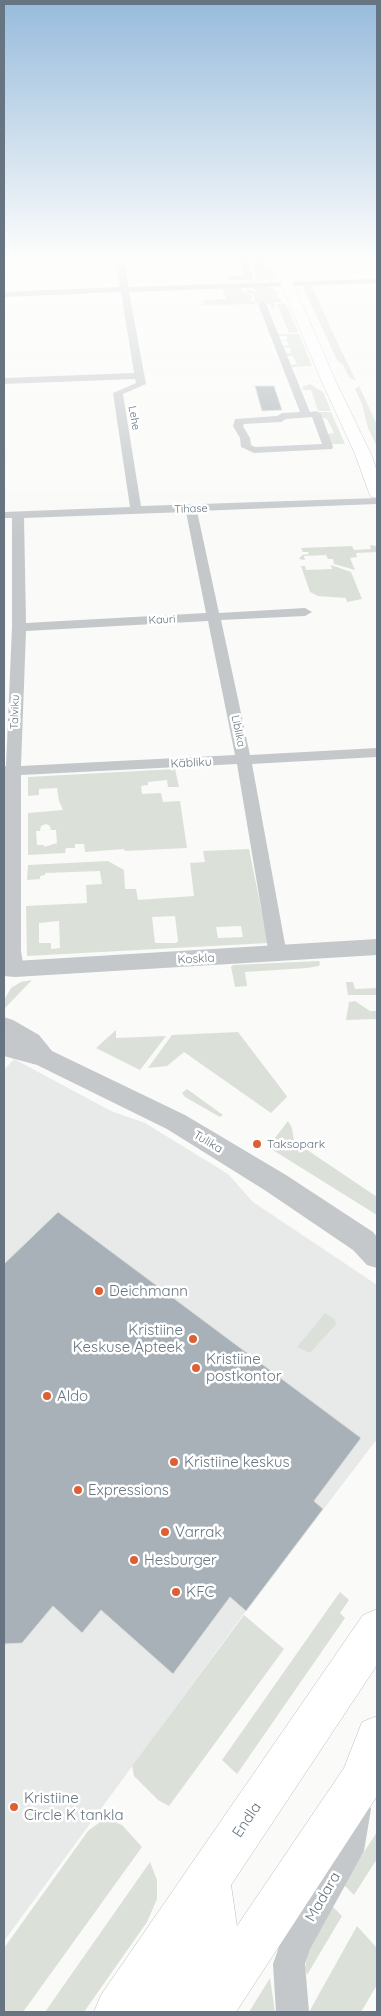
<!DOCTYPE html>
<html>
<head>
<meta charset="utf-8">
<style>
  body { margin:0 }
  #map { position:relative; width:381px; height:2016px; overflow:hidden; background:#fafaf8; font-family:Quicksand,sans-serif }
  canvas { display:block }
  .frame { position:absolute; inset:0; border:5px solid #667581; pointer-events:none }
</style>
</head>
<body>
<div id="map">
<canvas width="381" height="2016"></canvas>
<div class="frame"></div>
</div>
<script>
const ctx = document.querySelector('canvas').getContext('2d');
ctx.lineJoin = 'round';
function fill(path, color) { ctx.fillStyle = color; ctx.fill(path, 'evenodd'); }
const poly = rows => new Path2D(rows.map(r => 'M' + r).join(''));
function strokePath(path, color, width, dash) { ctx.strokeStyle = color; ctx.lineWidth = width; ctx.lineCap = dash ? 'butt' : 'round'; ctx.setLineDash(dash || []); ctx.stroke(path); }
function write(font, color, halo, rows, align = 'center') {
  ctx.font = font + ' Quicksand,sans-serif'; ctx.lineWidth = 5; ctx.setLineDash([]); ctx.textBaseline = 'middle'; ctx.strokeStyle = halo; ctx.fillStyle = color; for (const [text, x, y, turn = 0] of rows) {
    ctx.save(); ctx.translate(x, y); ctx.rotate((+turn || 0) * Math.PI / 180); ctx.textAlign = isNaN(turn) ? turn : align; if (halo) ctx.strokeText(text, 0, 0); ctx.fillText(text, 0, 0); ctx.restore();
  }
}
const built = poly([
  [14,1059,111,1111,145,1123,228,1174,253,1202,377,1285,377,1439,246,1611,4,1941,4,1070]
]);
const green = poly([
  [248,256,266,256,275,279,247,282,257,280],
  [311,284,332,331,356,381,349,377,343,365,337,360,303,287],
  [263,286,276,290,278,295,275,296,278,297,282,302,273,303,275,308,271,309,270,304,260,304,253,300,255,300,254,294,247,293,246,289,257,292,258,291,248,287],
  [222,288,241,288,244,293,253,296,251,300,258,304,204,305,203,300,226,299],
  [277,304,286,304,298,332,289,333],
  [278,334,299,334,312,366,292,367,291,365,297,364,293,356,287,356,285,353,292,353,290,349,292,348,281,347,281,346,289,345,287,341,280,340,287,340,287,336,279,336],
  [310,384,323,392,331,411,318,411,311,390,303,390,302,387],
  [359,386,377,425,377,447,368,428,362,404,355,389],
  [318,412,331,412,345,444,330,444,326,434,334,433,327,419,320,417],
  [370,545,377,546,377,552,356,553,357,557,350,558,355,570,334,564,333,559,328,559,326,555,304,556,305,560,299,559,302,555,309,554,308,552,303,552,301,548,352,546,354,550,371,549],
  [331,565,351,572,362,599,347,602,346,598,318,596,310,592,301,566,305,566,306,570,332,569],
  [175,769,179,787,168,787,167,780,148,782,148,785,141,786,142,794,161,793,163,802,180,801,187,848,125,851,124,849,85,852,84,844,75,844,75,848,66,848,65,853,28,855,28,813,63,810,59,801,57,788,39,789,39,795,28,796,28,777],
  [46,824,50,826,51,830,56,830,57,843,44,847,44,845,37,845,36,831,40,831,41,826],
  [249,849,268,943,27,956,26,906,87,903,86,885,102,884,100,871,45,873,45,875,40,876,40,879,27,880,28,865,108,861,124,870,125,889,136,889,138,900,194,896,190,863,205,862,203,851],
  [175,916,178,941,176,943,155,943,152,917],
  [59,921,60,948,51,949,51,943,39,943,39,923],
  [241,926,243,937,218,938,216,927],
  [319,961,320,963,319,966,307,968,245,972,247,986,235,987,231,967,233,965],
  [32,980,5,1008,4,1000,11,988,21,982],
  [346,982,353,982,355,989,377,988,377,995,348,995],
  [355,1001,370,1011,377,1011,377,1019,346,1020,349,1002],
  [116,1030,116,1038,166,1036,140,1070,96,1048],
  [238,1032,286,1095,287,1097,271,1113,184,1052,167,1066,148,1068,172,1035],
  [187,1089,223,1115,220,1117,185,1097,182,1093],
  [288,1121,292,1128,294,1141,377,1197,377,1215,268,1147],
  [325,1313,334,1319,336,1324,310,1353,297,1347],
  [340,1592,349,1600,340,1613,345,1618,237,1774,222,1760],
  [244,1615,284,1649,169,1806,158,1800,134,1776,132,1766],
  [112,1821,122,1825,142,1847,23,2012,4,2012,4,1948,88,1831,100,1822],
  [377,1832,377,1859,354,1895,343,1884],
  [150,1862,157,1880,157,1899,147,1922,84,2012,45,2012],
  [331,1905,342,1916,307,1975,305,1969,309,1944],
  [357,1926,377,1948,377,1985,361,2012,309,2012],
  [270,1978,275,2012,249,2012]
]);
const building = poly([
  [255,386,274,386,282,410,262,411,255,386],
  [58,1212,361,1438,314,1501,323,1509,246,1611,230,1597,173,1674,101,1610,82,1633,53,1606,22,1643,4,1644,4,1264,58,1212]
]);
const minor = poly([
  [115,256,123,256,129,287,377,279,377,283,129,292,146,384,123,394,141,506,377,498,377,504,197,511,219,613,305,608,312,612,305,616,221,620,250,755,377,748,377,757,252,764,287,955,284,959,278,961,272,959,269,955,237,764,21,775,21,951,24,969,21,974,15,975,9,974,6,969,4,955,5,776,4,766,6,766,12,627,12,518,4,518,4,512,130,507,113,393,136,383,135,379,4,384,4,378,134,373,121,292,4,297,4,292,120,287,115,256],
  [186,512,206,613,26,623,24,518,186,512],
  [208,621,235,755,21,766,26,631,208,621],
  [238,256,246,256,253,278,252,280,231,280,227,278,231,276,244,276,238,256],
  [262,301,266,304,310,412,316,411,321,414,333,447,332,449,254,453,241,447,240,438,233,426,235,419,277,416,282,413,300,412,258,304,262,301],
  [312,417,322,444,255,447,251,445,250,438,243,426,244,424,281,422,286,419,312,417],
  [356,1794,367,1798,371,1809,364,1851,310,1949,305,1964,309,2012,276,2012,273,1964,281,1941,334,1846,341,1809,345,1798,356,1794]
]);
const tertiary = poly([
  [377,939,377,955,15,977,4,976,4,960,15,961,377,939],
  [4,1017,13,1020,39,1035,52,1051,185,1115,286,1175,373,1232,377,1237,377,1268,367,1265,353,1250,266,1191,167,1129,37,1065,4,1056,4,1038,6,1038,4,1037,4,1017]
]);
const secondary = poly([
  [269,256,281,256,336,382,371,454,377,471,377,498,371,497,369,493,355,454,322,382,269,256]
]);
const primary = poly([
  [377,1609,377,1665,231,1885,237,1926,344,1768,362,1722,377,1716,377,1796,236,2012,94,2012,101,1995,363,1615,377,1609]
]);
const markers = [
  [257,1144,5,"#de5f33"],
  [99,1291,5,"#de5f33"],
  [193,1339,5,"#de5f33"],
  [196,1368,5,"#de5f33"],
  [47,1396,5,"#de5f33"],
  [174,1462,5,"#de5f33"],
  [78,1490,5,"#de5f33"],
  [165,1532,5,"#de5f33"],
  [134,1560,5,"#de5f33"],
  [176,1592,5,"#de5f33"],
  [14,1807,5,"#de5f33"]
];
const farStreetnames = [
  ["Lehe",134,418,80],
  ["Tihase",191,509,-2],
  ["Kauri",162,620,-3],
  ["Talviku",15,712,-88],
  ["Liblika",238,731,78]
];
const streetNames = [
  ["Käbliku",191,763,-3],
  ["Koskla",196,959,-3],
  ["Tulika",208,1142,31]
];
const poiNames = [
  ["Taksopark",267,1144]
];
const nearPoinames = [
  ["Deichmann",109,1291],
  ["Kristiine",183,1330,"right"],
  ["Keskuse Apteek",183,1347,"right"],
  ["Kristiine",206,1359],
  ["postkontor",206,1376],
  ["Aldo",57,1396],
  ["Kristiine keskus",184,1462],
  ["Expressions",88,1490],
  ["Varrak",175,1532],
  ["Hesburger",144,1560],
  ["KFC",186,1592],
  ["Kristiine",24,1798],
  ["Circle K tankla",24,1815]
];
const nearStreetnames = [
  ["Endla",247,1820,-56],
  ["Madara",323,1897,-60]
];
fill(built, '#e8e9e9');
fill(green, '#dbe1d9');
fill(building, '#a8b1b7');
strokePath(building, '#dbdcda', 1);
strokePath(secondary, '#b8bdc1', 1);
strokePath(primary, '#b9bdc1', 1);
fill(minor, '#c4c8cb');
fill(tertiary, '#c4c8cb');
fill(secondary, '#fff');
fill(primary, '#fff');
const sky = ctx.createLinearGradient(0, 0, 0, 538);
sky.addColorStop(0, '#97bbdc');
sky.addColorStop(0.48, '#fdfdfc');
sky.addColorStop(1, '#fdfdfc00');
ctx.fillStyle = sky;
ctx.fillRect(0, 0, 381, 538);
for (const [x, y, r, color] of markers) { const dot = new Path2D(); dot.arc(x, y, r, 0, 2 * Math.PI); ctx.fillStyle = color; ctx.fill(dot); strokePath(dot, '#fff', 2); }
write('11px', '#667581', '#fff', farStreetnames);
write('12px', '#667581', '#fff', streetNames);
write('12px', '#667581', '#fff', poiNames, 'left');
write('15px', '#667581', '#fff', nearPoinames, 'left');
write('15px', '#667581', '#fff', nearStreetnames);
</script>
</body>
</html>
